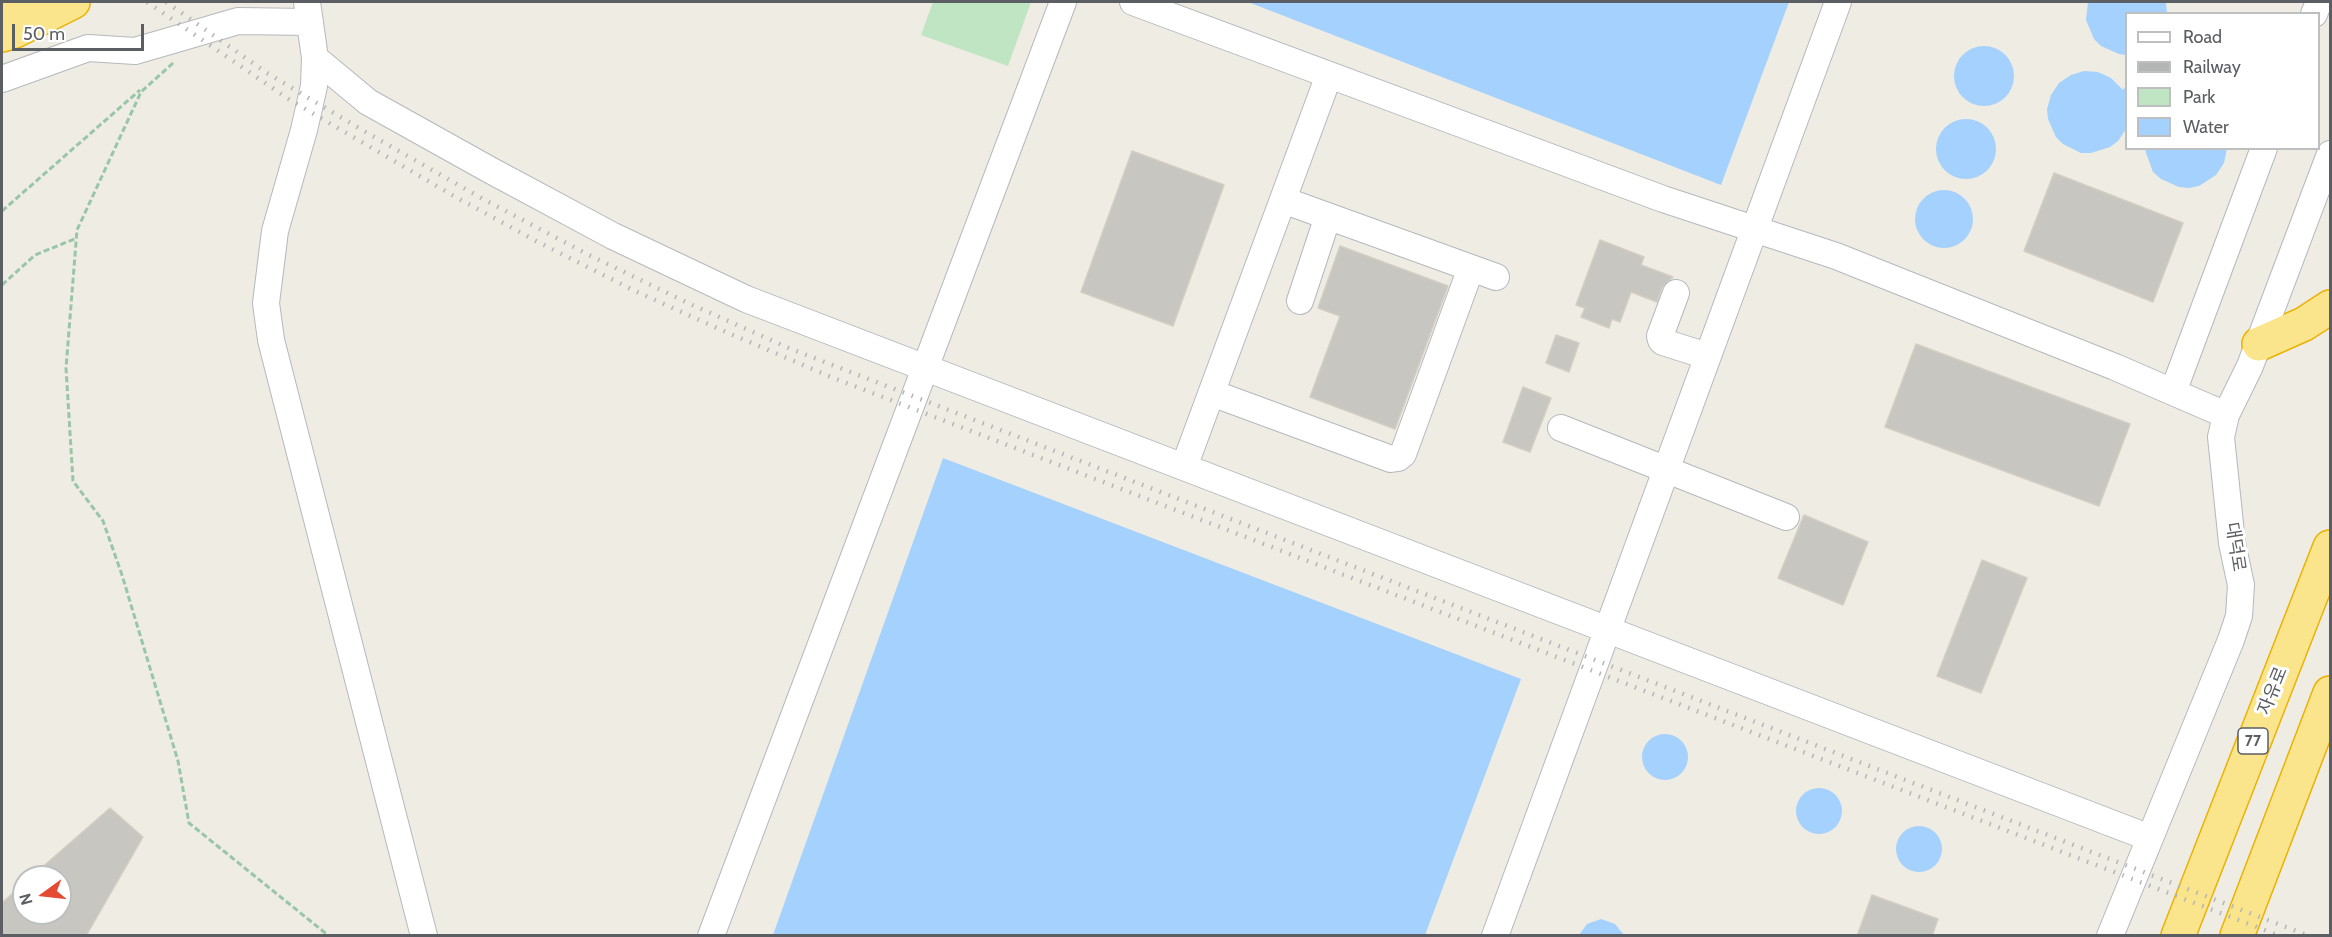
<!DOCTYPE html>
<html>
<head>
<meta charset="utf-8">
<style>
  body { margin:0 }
  #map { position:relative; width:2332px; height:937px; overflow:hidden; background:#eeece3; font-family:Cabin,sans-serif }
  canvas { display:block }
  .frame { position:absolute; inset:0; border:3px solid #5b5e63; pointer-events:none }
  .legend { position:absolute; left:2125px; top:12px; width:195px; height:138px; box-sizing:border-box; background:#fff; border:2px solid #bdbfc1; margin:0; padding:8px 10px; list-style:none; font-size:18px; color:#5b5e63 }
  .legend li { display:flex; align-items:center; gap:12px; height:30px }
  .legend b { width:30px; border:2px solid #bdbfc1 }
  .north { position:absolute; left:12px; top:865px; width:60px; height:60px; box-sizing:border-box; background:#fff; border:2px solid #bdbfc1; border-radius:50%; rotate:255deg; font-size:16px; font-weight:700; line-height:24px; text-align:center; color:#5b5e63 }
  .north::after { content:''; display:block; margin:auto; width:21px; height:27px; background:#e54b32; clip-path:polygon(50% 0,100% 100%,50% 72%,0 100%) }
  .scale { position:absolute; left:12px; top:24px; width:132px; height:27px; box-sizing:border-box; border:3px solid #5b5e63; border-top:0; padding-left:8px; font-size:18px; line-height:21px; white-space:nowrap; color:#5b5e63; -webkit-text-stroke:4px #fff; paint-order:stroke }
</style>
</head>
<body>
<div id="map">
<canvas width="2332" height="937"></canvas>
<div class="frame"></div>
<ul class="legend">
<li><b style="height:8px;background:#fff"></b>Road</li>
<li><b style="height:8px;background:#b4b5b5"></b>Railway</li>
<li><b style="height:16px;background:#c0e5c2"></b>Park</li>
<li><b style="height:16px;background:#a4d1fd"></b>Water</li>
</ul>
<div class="north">N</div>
<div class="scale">50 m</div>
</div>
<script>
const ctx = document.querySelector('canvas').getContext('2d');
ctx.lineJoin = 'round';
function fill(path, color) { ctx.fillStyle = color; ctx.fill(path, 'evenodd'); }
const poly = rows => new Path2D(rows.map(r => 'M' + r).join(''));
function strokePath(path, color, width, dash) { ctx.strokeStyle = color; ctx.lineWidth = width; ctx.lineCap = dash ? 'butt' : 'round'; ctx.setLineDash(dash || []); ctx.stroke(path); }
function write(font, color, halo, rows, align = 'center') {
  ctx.font = font + ' Cabin,"Noto Sans KR",sans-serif'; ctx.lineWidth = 6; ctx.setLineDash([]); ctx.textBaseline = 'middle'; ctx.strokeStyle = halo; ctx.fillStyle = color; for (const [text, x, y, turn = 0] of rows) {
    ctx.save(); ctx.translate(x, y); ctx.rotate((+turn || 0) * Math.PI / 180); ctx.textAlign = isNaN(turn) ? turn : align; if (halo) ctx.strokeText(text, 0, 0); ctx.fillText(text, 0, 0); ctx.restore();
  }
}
const green = poly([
  [933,2,1031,2,1008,66,921,35]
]);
const water = poly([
  [1248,2,1789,2,1721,185],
  [2088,2,2166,2,2167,13,2126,14,2126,55,2119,54,2101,46,2094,39,2086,20],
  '1954 76a30 30 0 1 1 60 0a30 30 0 1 1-60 0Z',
  [2084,71,2098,72,2111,78,2123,90,2126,86,2126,129,2118,141,2110,147,2091,153,2081,153,2063,144,2056,137,2048,119,2047,109,2051,95,2059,83,2071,75],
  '1936 149a30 30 0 1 1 60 0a30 30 0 1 1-60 0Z',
  [2227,148,2224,163,2216,175,2199,186,2189,188,2179,187,2161,179,2153,172,2146,153,2145,149],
  '1915 219a29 29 0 1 1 58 0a29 29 0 1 1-58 0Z',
  [943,458,1521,679,1425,935,773,935],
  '1642 757a23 23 0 1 1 46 0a23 23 0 1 1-46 0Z',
  '1796 811a23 23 0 1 1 46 0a23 23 0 1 1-46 0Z',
  '1896 849a23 23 0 1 1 46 0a23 23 0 1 1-46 0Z',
  [1601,919,1615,924,1624,935,1579,935,1587,924]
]);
const building = poly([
  [1132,151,1224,185,1173,326,1081,292,1132,151],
  [2054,173,2183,223,2153,302,2024,251,2054,173],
  [1600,240,1644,257,1641,265,1673,277,1662,287,1657,302,1631,292,1620,322,1612,319,1609,328,1581,317,1585,308,1576,305,1600,240],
  [1340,246,1448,286,1395,429,1310,397,1340,316,1318,308,1340,246],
  [1556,335,1579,343,1569,372,1546,363,1556,335],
  [1916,344,2130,424,2099,506,1885,427,1916,344],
  [1523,387,1551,398,1530,452,1503,442,1523,387],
  [1804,515,1868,542,1843,605,1778,578,1804,515],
  [1982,560,2027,578,1981,693,1937,676,1982,560],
  [110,808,143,837,86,936,2,936,2,903,24,883,24,913,60,913,60,877,31,877,110,808],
  [1872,895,1938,919,1932,936,1857,936,1872,895]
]);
const path = poly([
  [173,63,141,92,77,230,66,368,73,481,103,521,122,575,178,761,189,823,329,936],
  [2,211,140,90],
  [2,285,35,255,77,238]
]);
const minor = poly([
  [307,2,315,58,314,86,304,130,275,231,266,303,271,340,424,936],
  [1133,2,1663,199,1836,256,2115,367,2226,415],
  [2314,14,2319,2],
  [315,58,368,102,490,170,613,236,746,299,2150,838],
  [2,79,88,48,135,51,238,21,310,22],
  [1283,200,1496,277],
  [1676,293,1660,336,1661,340,1663,342,1707,356],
  [1300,301,1328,216],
  [2173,392,2264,148],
  [1212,393,1391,459,1398,458,1403,454,1471,268],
  [1561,428,1786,517],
  [1184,467,1329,75],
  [711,936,1063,2],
  [1495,936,1838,2],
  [2110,936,2231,640,2239,616,2241,585,2232,543,2221,437,2226,415,2250,366,2330,154]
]);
const highway = poly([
  [2,9,22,2],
  [2,35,15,31,73,2],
  [2259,344,2304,324,2330,307],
  [2178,936,2330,547],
  [2237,936,2330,693]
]);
const rail = poly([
  [147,2,290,100,452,195,536,241,635,291,726,332,831,377,2280,936],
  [166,2,267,73,362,130,483,199,589,255,690,304,791,349,2309,936]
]);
const shields = [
  [2253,741,30]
];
const shieldNames = [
  ["77",2253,741]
];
const streetNames = [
  ["대덕로",2235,547,81],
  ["자유로",2273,691,-68]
];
fill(green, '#c0e5c2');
fill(water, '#a4d1fd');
fill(building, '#c8c6c0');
strokePath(building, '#d2cec2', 1.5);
strokePath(minor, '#b6b8bd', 28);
strokePath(highway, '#ebb205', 36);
strokePath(path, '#99c5a9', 3, [6, 3]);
strokePath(minor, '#fff', 26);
strokePath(highway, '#fae58d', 33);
strokePath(rail, '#b4b5b5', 4.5, [1.5, 8]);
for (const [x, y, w] of shields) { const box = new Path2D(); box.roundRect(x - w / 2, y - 13, w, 26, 4.5); ctx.fillStyle = '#fff'; ctx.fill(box); strokePath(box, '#5b5e63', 1.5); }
write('bold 16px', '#5b5e63', null, shieldNames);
write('18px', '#5b5e63', '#fff', streetNames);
</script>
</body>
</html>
